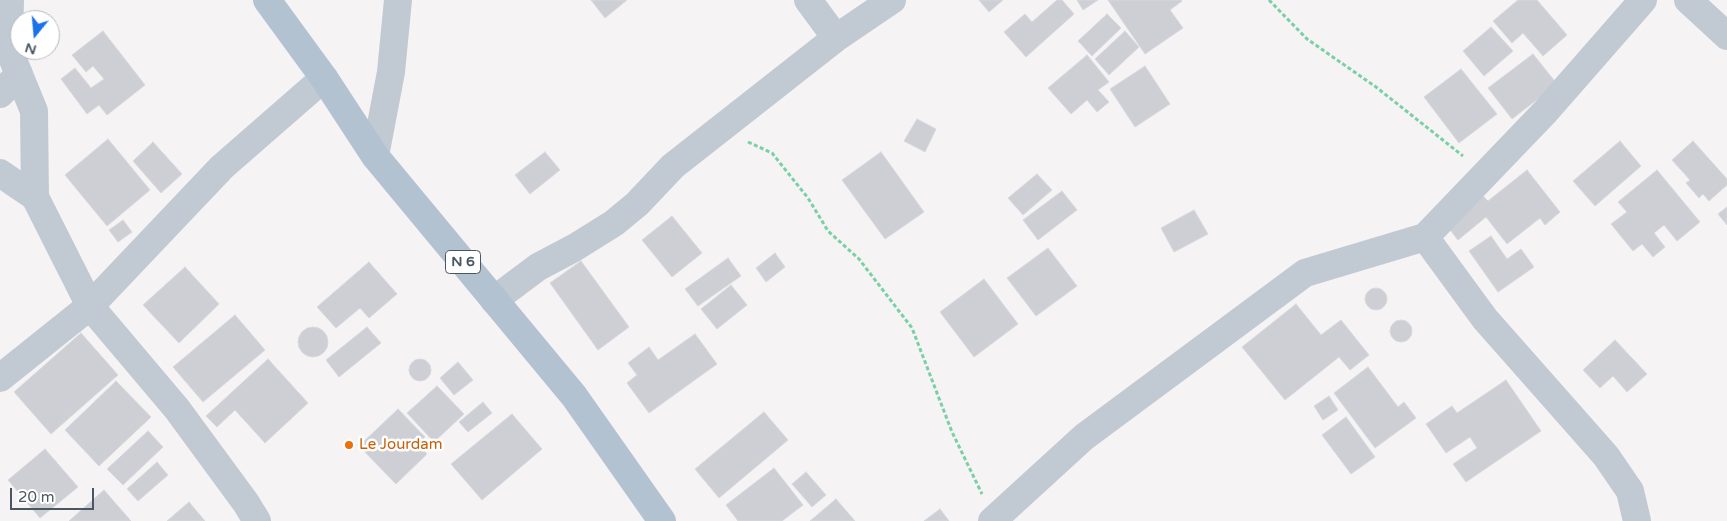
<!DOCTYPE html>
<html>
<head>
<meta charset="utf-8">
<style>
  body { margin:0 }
  #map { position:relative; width:1727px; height:521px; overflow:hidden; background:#f5f3f3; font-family:"Varela Round",sans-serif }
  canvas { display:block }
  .north { position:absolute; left:10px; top:10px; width:50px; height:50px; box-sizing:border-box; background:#fff; border:1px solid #b7bbc0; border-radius:50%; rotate:197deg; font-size:14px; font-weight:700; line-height:20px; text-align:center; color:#4a5661 }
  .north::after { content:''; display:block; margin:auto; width:18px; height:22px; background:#1a73e8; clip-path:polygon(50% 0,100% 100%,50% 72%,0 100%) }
  .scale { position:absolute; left:10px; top:488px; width:84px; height:22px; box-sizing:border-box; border:2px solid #4a5661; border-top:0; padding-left:6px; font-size:15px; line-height:18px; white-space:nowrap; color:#4a5661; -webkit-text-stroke:4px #fff; paint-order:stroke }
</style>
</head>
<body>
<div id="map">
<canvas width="1727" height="521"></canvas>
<div class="north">N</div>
<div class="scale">20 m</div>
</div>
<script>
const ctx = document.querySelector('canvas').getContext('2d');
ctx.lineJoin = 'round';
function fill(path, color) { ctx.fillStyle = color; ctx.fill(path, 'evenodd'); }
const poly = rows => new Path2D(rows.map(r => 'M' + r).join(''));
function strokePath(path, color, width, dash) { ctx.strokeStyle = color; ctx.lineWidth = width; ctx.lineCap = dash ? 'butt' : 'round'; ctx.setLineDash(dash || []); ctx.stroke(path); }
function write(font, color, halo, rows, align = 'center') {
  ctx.font = font + ' "Varela Round",sans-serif'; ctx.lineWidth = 5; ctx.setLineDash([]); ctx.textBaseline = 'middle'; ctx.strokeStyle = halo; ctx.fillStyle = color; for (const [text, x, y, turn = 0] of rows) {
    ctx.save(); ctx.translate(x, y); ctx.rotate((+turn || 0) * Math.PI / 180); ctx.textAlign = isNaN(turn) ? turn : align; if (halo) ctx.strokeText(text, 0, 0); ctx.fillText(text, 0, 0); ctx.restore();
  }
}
const building = poly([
  [591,0,627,0,605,18,591,0],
  [979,0,1003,0,989,12,979,0],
  [1057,0,1062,0,1074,14,1026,57,1004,32,1025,14,1032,22,1057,0],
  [1077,0,1098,0,1083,10,1077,0],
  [1108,0,1181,0,1182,1,1170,10,1183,28,1145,54,1108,0],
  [1518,0,1537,0,1567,35,1543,56,1523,33,1512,43,1493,21,1518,0],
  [1107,14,1121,28,1092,56,1078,41,1107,14],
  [1491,27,1513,51,1484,76,1463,51,1491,27],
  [103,31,145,85,107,115,99,105,87,114,61,79,75,68,91,88,104,79,93,66,86,72,72,55,103,31],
  [1125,31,1139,47,1109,75,1095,59,1125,31],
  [1533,54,1557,84,1512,119,1488,88,1533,54],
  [1087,55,1109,82,1098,90,1109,102,1097,112,1087,100,1071,114,1048,88,1087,55],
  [1145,66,1170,104,1135,127,1110,89,1145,66],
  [1461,69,1497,114,1459,143,1424,97,1461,69],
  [917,119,936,129,925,152,904,141,917,119],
  [108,139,150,190,107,226,65,175,108,139],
  [1620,141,1641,166,1595,206,1573,181,1620,141],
  [1693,141,1727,179,1727,185,1709,201,1703,194,1699,198,1686,183,1690,180,1672,160,1693,141],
  [153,142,182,174,161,193,133,161,153,142],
  [545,152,560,170,530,194,515,175,545,152],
  [881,152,924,212,885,239,842,180,881,152],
  [1527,170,1560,212,1545,225,1540,218,1507,244,1486,217,1458,240,1447,226,1483,196,1488,201,1527,170],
  [1657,170,1700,222,1677,241,1664,225,1654,233,1665,247,1653,257,1642,244,1633,251,1611,224,1627,212,1618,202,1657,170],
  [1037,174,1052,190,1023,215,1008,198,1037,174],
  [1062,191,1077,210,1038,240,1023,220,1062,191],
  [1727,207,1727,225,1718,214,1727,207],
  [1194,210,1208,234,1174,252,1161,228,1194,210],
  [672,216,702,253,672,277,642,240,672,216],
  [123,220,132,232,118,242,109,230,123,220],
  [1491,236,1507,259,1521,249,1534,267,1498,292,1469,251,1491,236],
  [1048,248,1077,286,1036,316,1007,278,1048,248],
  [775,253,785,267,766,282,756,268,775,253],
  [728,258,741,276,698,306,685,289,728,258],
  [581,261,629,327,598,350,550,283,581,261],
  [369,262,397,294,369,318,360,308,336,328,317,307,369,262],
  [185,267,219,304,179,343,143,305,185,267],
  [984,279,1018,324,974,357,940,312,984,279],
  [731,285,747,305,717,329,701,309,731,285],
  '1365 299a11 11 0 1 1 22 0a11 11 0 1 1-22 0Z',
  [1296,304,1321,335,1341,320,1369,355,1350,370,1339,357,1285,400,1242,347,1296,304],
  [235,315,265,350,203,402,173,367,235,315],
  '1390 331a11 11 0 1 1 22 0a11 11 0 1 1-22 0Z',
  '298 342a15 15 0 1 1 30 0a15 15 0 1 1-30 0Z',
  [367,327,381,343,339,377,326,360,367,327],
  [81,333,118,375,51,434,14,392,81,333],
  [695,334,717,364,649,413,627,383,637,375,628,363,649,347,658,360,695,334],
  [1615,340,1647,374,1627,392,1613,376,1600,388,1583,370,1615,340],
  [268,359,308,403,265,443,235,410,217,427,206,416,268,359],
  '409 370a11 11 0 1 1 22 0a11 11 0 1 1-22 0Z',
  [458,362,473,380,454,395,440,378,458,362],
  [1368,367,1398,407,1404,402,1416,418,1375,448,1334,393,1368,367],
  [1506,380,1541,431,1466,482,1453,464,1477,448,1470,437,1446,453,1426,424,1452,406,1457,413,1506,380],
  [116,381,151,417,99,466,65,430,116,381],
  [437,386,464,414,434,442,407,413,437,386],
  [1329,396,1338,410,1323,420,1314,406,1329,396],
  [483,402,492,413,468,432,459,422,483,402],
  [398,409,425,437,417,444,427,454,396,484,359,446,398,409],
  [764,412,788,440,719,498,695,469,764,412],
  [512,414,542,449,482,500,451,464,512,414],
  [1346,417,1375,457,1351,474,1322,435,1346,417],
  [148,431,163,447,123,485,107,469,148,431],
  [45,449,78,487,40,518,8,480,45,449],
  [157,462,168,475,138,501,127,489,157,462],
  [774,468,803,505,782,521,738,521,726,505,774,468],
  [806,472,826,495,812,507,792,484,806,472],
  [104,490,131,521,69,521,104,490],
  [836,499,855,521,810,521,836,499],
  [189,502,205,521,167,521,189,502],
  [940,509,949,521,924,521,940,509]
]);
const path = poly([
  [1269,0,1307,39,1376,87,1463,156],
  [748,142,772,153,808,198,828,231,859,259,912,328,952,432,982,494]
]);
const minor = poly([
  [10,0,9,50,34,111,35,197,90,306,177,409,246,503,257,521],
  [808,0,836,38],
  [1688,0,1727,36],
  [0,94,19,74],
  [375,156,391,72,398,0],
  [0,173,35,197],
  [494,300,538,267,574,248,614,223,637,204,673,166,836,38,892,0],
  [0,378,90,306,222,167,324,78],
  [992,521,1084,437,1305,273,1425,237],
  [1637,521,1630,491,1606,456,1485,319,1425,237,1545,112,1643,0]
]);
const primary = poly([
  [267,0,324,78,375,156,574,396,662,521]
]);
const markers = [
  [349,445,5,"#e8710a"]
];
const shields = [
  [463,262,35]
];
const shieldNames = [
  ["N 6",463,262]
];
const foodNames = [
  ["Le Jourdam",359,445]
];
fill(building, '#cdcfd5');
strokePath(building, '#d7d9de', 1);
strokePath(path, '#7ad0a6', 3, [4, 2.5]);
strokePath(minor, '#c1cad2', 28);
strokePath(primary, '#b3c2d1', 28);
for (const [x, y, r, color] of markers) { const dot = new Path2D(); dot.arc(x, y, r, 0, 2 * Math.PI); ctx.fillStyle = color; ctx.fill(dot); strokePath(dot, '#fff', 2); }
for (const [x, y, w] of shields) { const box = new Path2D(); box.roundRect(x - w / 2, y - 11.5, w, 23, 4); ctx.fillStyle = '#fff'; ctx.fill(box); strokePath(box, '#4a5661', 1); }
write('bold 14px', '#4a5661', null, shieldNames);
write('15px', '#c56008', '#fff', foodNames, 'left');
</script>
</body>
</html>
